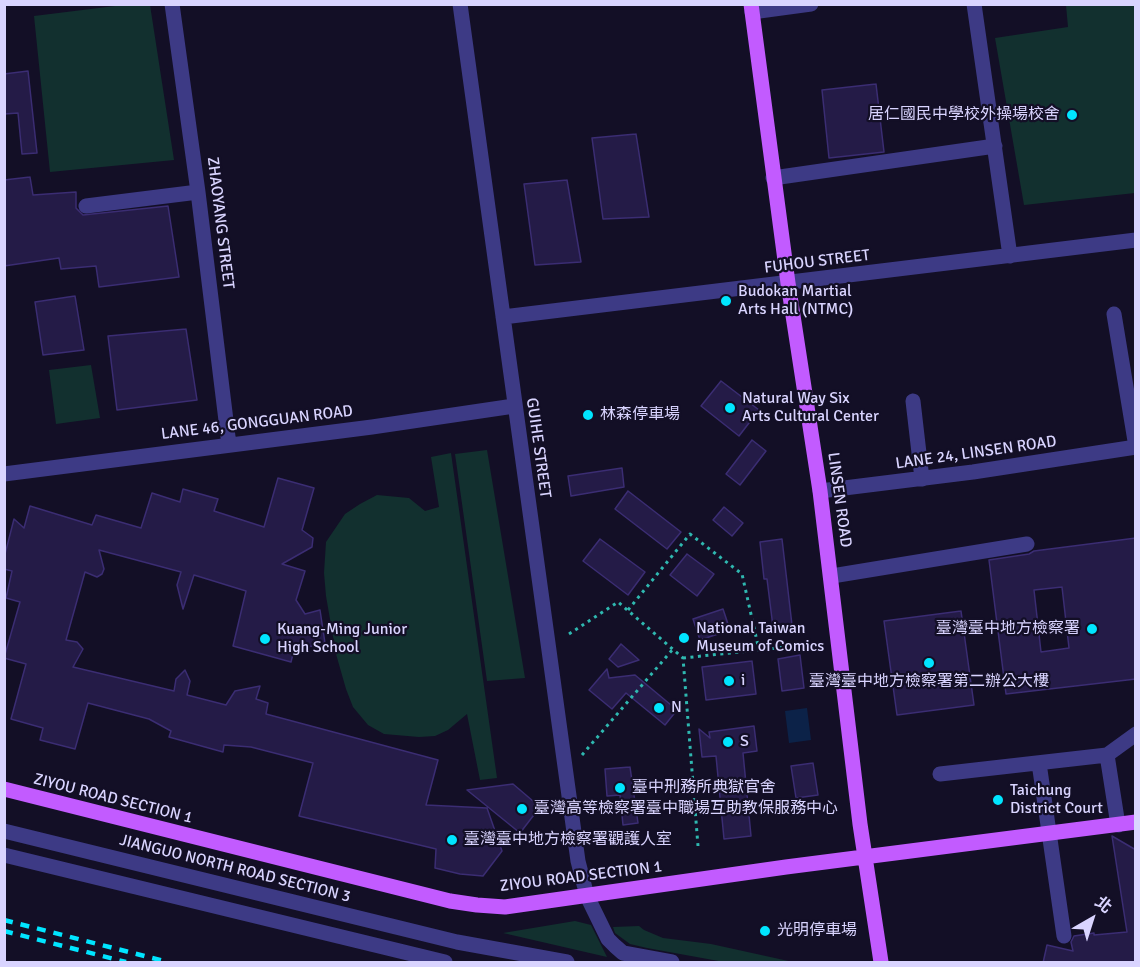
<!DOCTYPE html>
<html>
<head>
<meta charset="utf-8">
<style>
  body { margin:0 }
  #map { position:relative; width:1140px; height:967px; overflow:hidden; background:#130f26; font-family:Signika,"Noto Sans TC",sans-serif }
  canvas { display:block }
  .frame { position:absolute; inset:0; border:6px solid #d9d4ff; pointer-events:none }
  .north { position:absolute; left:1062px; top:889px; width:60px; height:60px; -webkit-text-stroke:4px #130f26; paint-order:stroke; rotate:39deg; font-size:16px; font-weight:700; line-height:24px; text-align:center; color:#d9d4ff }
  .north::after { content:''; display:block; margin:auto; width:21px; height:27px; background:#d9d4ff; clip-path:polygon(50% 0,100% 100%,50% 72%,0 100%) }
</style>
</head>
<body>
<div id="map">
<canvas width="1140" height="967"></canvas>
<div class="frame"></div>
<div class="north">北</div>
</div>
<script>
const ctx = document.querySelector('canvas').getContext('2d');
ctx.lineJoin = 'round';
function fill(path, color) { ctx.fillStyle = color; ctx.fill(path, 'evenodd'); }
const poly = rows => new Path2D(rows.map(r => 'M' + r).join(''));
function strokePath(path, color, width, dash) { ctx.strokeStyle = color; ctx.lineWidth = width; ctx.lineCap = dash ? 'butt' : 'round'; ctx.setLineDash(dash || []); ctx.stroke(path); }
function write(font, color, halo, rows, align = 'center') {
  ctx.font = font + ' Signika,"Noto Sans TC",sans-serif'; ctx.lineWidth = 4.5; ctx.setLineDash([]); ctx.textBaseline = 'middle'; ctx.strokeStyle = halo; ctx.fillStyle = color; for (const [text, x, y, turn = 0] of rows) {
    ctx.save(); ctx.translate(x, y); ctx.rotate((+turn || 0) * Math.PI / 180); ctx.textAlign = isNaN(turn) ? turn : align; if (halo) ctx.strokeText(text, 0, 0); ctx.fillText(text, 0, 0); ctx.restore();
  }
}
const green = poly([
  [123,5,150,5,174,160,50,172,34,16],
  [1066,5,1135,5,1135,193,1024,205,995,38,1068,27],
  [91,365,100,418,56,424,49,370],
  [487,450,525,678,487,681,455,454],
  [451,453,497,778,480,780,467,714,448,730,435,736,419,737,384,734,368,725,353,707,346,689,336,654,326,596,324,573,326,542,345,514,360,504,377,495,409,498,425,511,439,507,431,457],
  [575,921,591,925,607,957,503,933],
  [639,926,644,930,663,938,711,944,793,962,724,962,647,948,630,944,615,933,613,927]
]);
const water = poly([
  [807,708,811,740,789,743,785,711]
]);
const building = poly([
  [28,71,37,153,22,154,18,113,4,114,4,74,28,71],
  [876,84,884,152,829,158,822,90,876,84],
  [636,134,649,217,603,219,592,138,636,134],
  [30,177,33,195,76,192,76,208,83,215,168,206,179,277,99,287,96,266,61,269,59,258,4,266,4,180,30,177],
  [567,180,581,262,535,265,524,184,567,180],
  [75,296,84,350,43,355,35,302,75,296],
  [186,329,197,400,117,410,108,336,186,329],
  [721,381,759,410,739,436,701,406,721,381],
  [752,440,766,451,740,485,726,474,752,440],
  [622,468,624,487,571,496,568,476,622,468],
  [278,478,314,488,302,530,313,538,312,547,282,564,305,571,296,600,305,614,320,610,325,643,294,650,291,662,233,646,246,591,194,575,183,609,177,585,181,572,99,550,104,569,102,574,97,577,85,572,66,640,77,642,83,649,73,667,174,691,176,679,185,670,190,681,187,695,226,705,235,691,260,686,256,699,268,703,266,714,438,760,426,805,487,808,502,851,483,876,460,874,435,868,436,849,299,816,313,763,251,747,224,745,223,752,169,737,171,731,149,719,88,703,75,749,40,740,43,728,11,719,26,664,4,658,20,602,6,598,12,571,4,569,4,558,14,519,24,528,30,506,92,525,96,515,141,528,152,493,180,502,183,489,218,499,214,511,264,527,278,478],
  [628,491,681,532,667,549,615,509,628,491],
  [724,507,743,523,732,536,713,520,724,507],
  [1136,538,1136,679,1006,694,989,560,1029,554,1034,551,1136,538],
  [1062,587,1069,648,1041,652,1034,590,1062,587],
  [600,539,645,572,628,595,583,561,600,539],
  [782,539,792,625,773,627,767,579,764,579,760,542,782,539],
  [687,554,714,574,697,596,670,575,687,554],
  [723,609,730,630,700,640,693,619,723,609],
  [961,611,974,705,897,715,884,621,961,611],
  [621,644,639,660,618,667,609,659,621,644],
  [800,655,804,688,782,691,778,659,800,655],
  [752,661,756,694,706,700,702,667,752,661],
  [607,669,609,678,635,675,677,710,665,725,626,693,612,709,589,690,607,669],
  [754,726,757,751,743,753,751,836,724,839,716,756,702,757,699,729,710,738,709,732,754,726],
  [813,763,818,795,796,798,791,766,813,763],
  [630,767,638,823,623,825,620,795,607,796,605,769,630,767],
  [513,784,540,807,520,833,467,790,513,784],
  [1112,836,1136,850,1136,963,1043,963,1047,945,1073,951,1071,942,1074,936,1094,933,1094,935,1127,932,1112,836]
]);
const path = poly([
  [628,610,690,534,742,574,759,650],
  [569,634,618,602,683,658,698,846],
  [683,658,805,645],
  [582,755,673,649]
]);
const minor = poly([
  [172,4,198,192,229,445],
  [460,4,578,861,587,896,608,939,615,946,623,953,672,962],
  [974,4,1010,256],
  [752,12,811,4],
  [773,178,995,146],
  [86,206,198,192],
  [1114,314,1136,447],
  [503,317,1136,240],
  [913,401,922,479],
  [4,474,372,427,514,406],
  [820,491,973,472,1136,447],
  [832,576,1027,544],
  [1039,763,1064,936],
  [940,774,1107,755],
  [1118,825,1107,755,1136,734],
  [4,831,457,942,567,962],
  [4,855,445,962]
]);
const major = poly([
  [751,4,788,283,820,491,860,824,881,962],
  [4,789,450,901,477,905,505,907,786,867,1136,822]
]);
const rail = poly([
  [4,920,168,962],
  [4,931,126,962]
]);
const markers = [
  [1072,115,6,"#00e5ff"],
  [726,301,6,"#00e5ff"],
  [730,408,6,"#00e5ff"],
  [588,415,6,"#00e5ff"],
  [1092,629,6,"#00e5ff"],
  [684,638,6,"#00e5ff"],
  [265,639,6,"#00e5ff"],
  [929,663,6,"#00e5ff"],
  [729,681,6,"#00e5ff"],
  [659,708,6,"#00e5ff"],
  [728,742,6,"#00e5ff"],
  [620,788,6,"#00e5ff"],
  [998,800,6,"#00e5ff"],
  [522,809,6,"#00e5ff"],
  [452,840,6,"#00e5ff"],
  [765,931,6,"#00e5ff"]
];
const poiNames = [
  ["居仁國民中學校外操場校舍",1060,115,"right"],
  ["Budokan Martial",738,292],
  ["Arts Hall (NTMC)",738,310],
  ["Natural Way Six",742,399],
  ["Arts Cultural Center",742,417],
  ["林森停車場",600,415],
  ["National Taiwan",696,629],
  ["Museum of Comics",696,647],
  ["臺灣臺中地方檢察署",1080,629,"right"],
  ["Kuang-Ming Junior",277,630],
  ["High School",277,648],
  ["i",741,681],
  ["臺灣臺中地方檢察署第二辦公大樓",929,682,"center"],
  ["N",671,708],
  ["S",740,742],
  ["臺中刑務所典獄官舍",632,788],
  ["Taichung",1010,791],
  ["District Court",1010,809],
  ["臺灣高等檢察署臺中職場互助教保服務中心",534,809],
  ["臺灣臺中地方檢察署觀護人室",464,840],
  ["光明停車場",777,931]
];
const streetNames = [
  ["ZHAOYANG STREET",220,223,83],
  ["FUHOU STREET",817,262,-7],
  ["LANE 46, GONGGUAN ROAD",257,423,-7],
  ["GUIHE STREET",538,448,82],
  ["LANE 24, LINSEN ROAD",976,453,-8],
  ["LINSEN ROAD",839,500,82],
  ["ZIYOU ROAD SECTION 1",113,799,14],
  ["JIANGUO NORTH ROAD SECTION 3",235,869,14],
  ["ZIYOU ROAD SECTION 1",581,877,-7]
];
fill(green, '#12302f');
fill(water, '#0c2248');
fill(building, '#241b47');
strokePath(building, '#3b2d73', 1.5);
strokePath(path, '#2fb8b0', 3, [3, 4.5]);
strokePath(minor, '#3d3a85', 15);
strokePath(major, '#c25bff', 15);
strokePath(rail, '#00e5ff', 4.5, [9, 8]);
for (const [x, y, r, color] of markers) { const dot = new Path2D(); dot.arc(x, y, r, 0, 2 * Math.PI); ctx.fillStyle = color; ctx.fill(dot); strokePath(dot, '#130f26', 2); }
write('16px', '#d9d4ff', '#130f26', poiNames, 'left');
write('16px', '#d9d4ff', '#130f26', streetNames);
</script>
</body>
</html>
